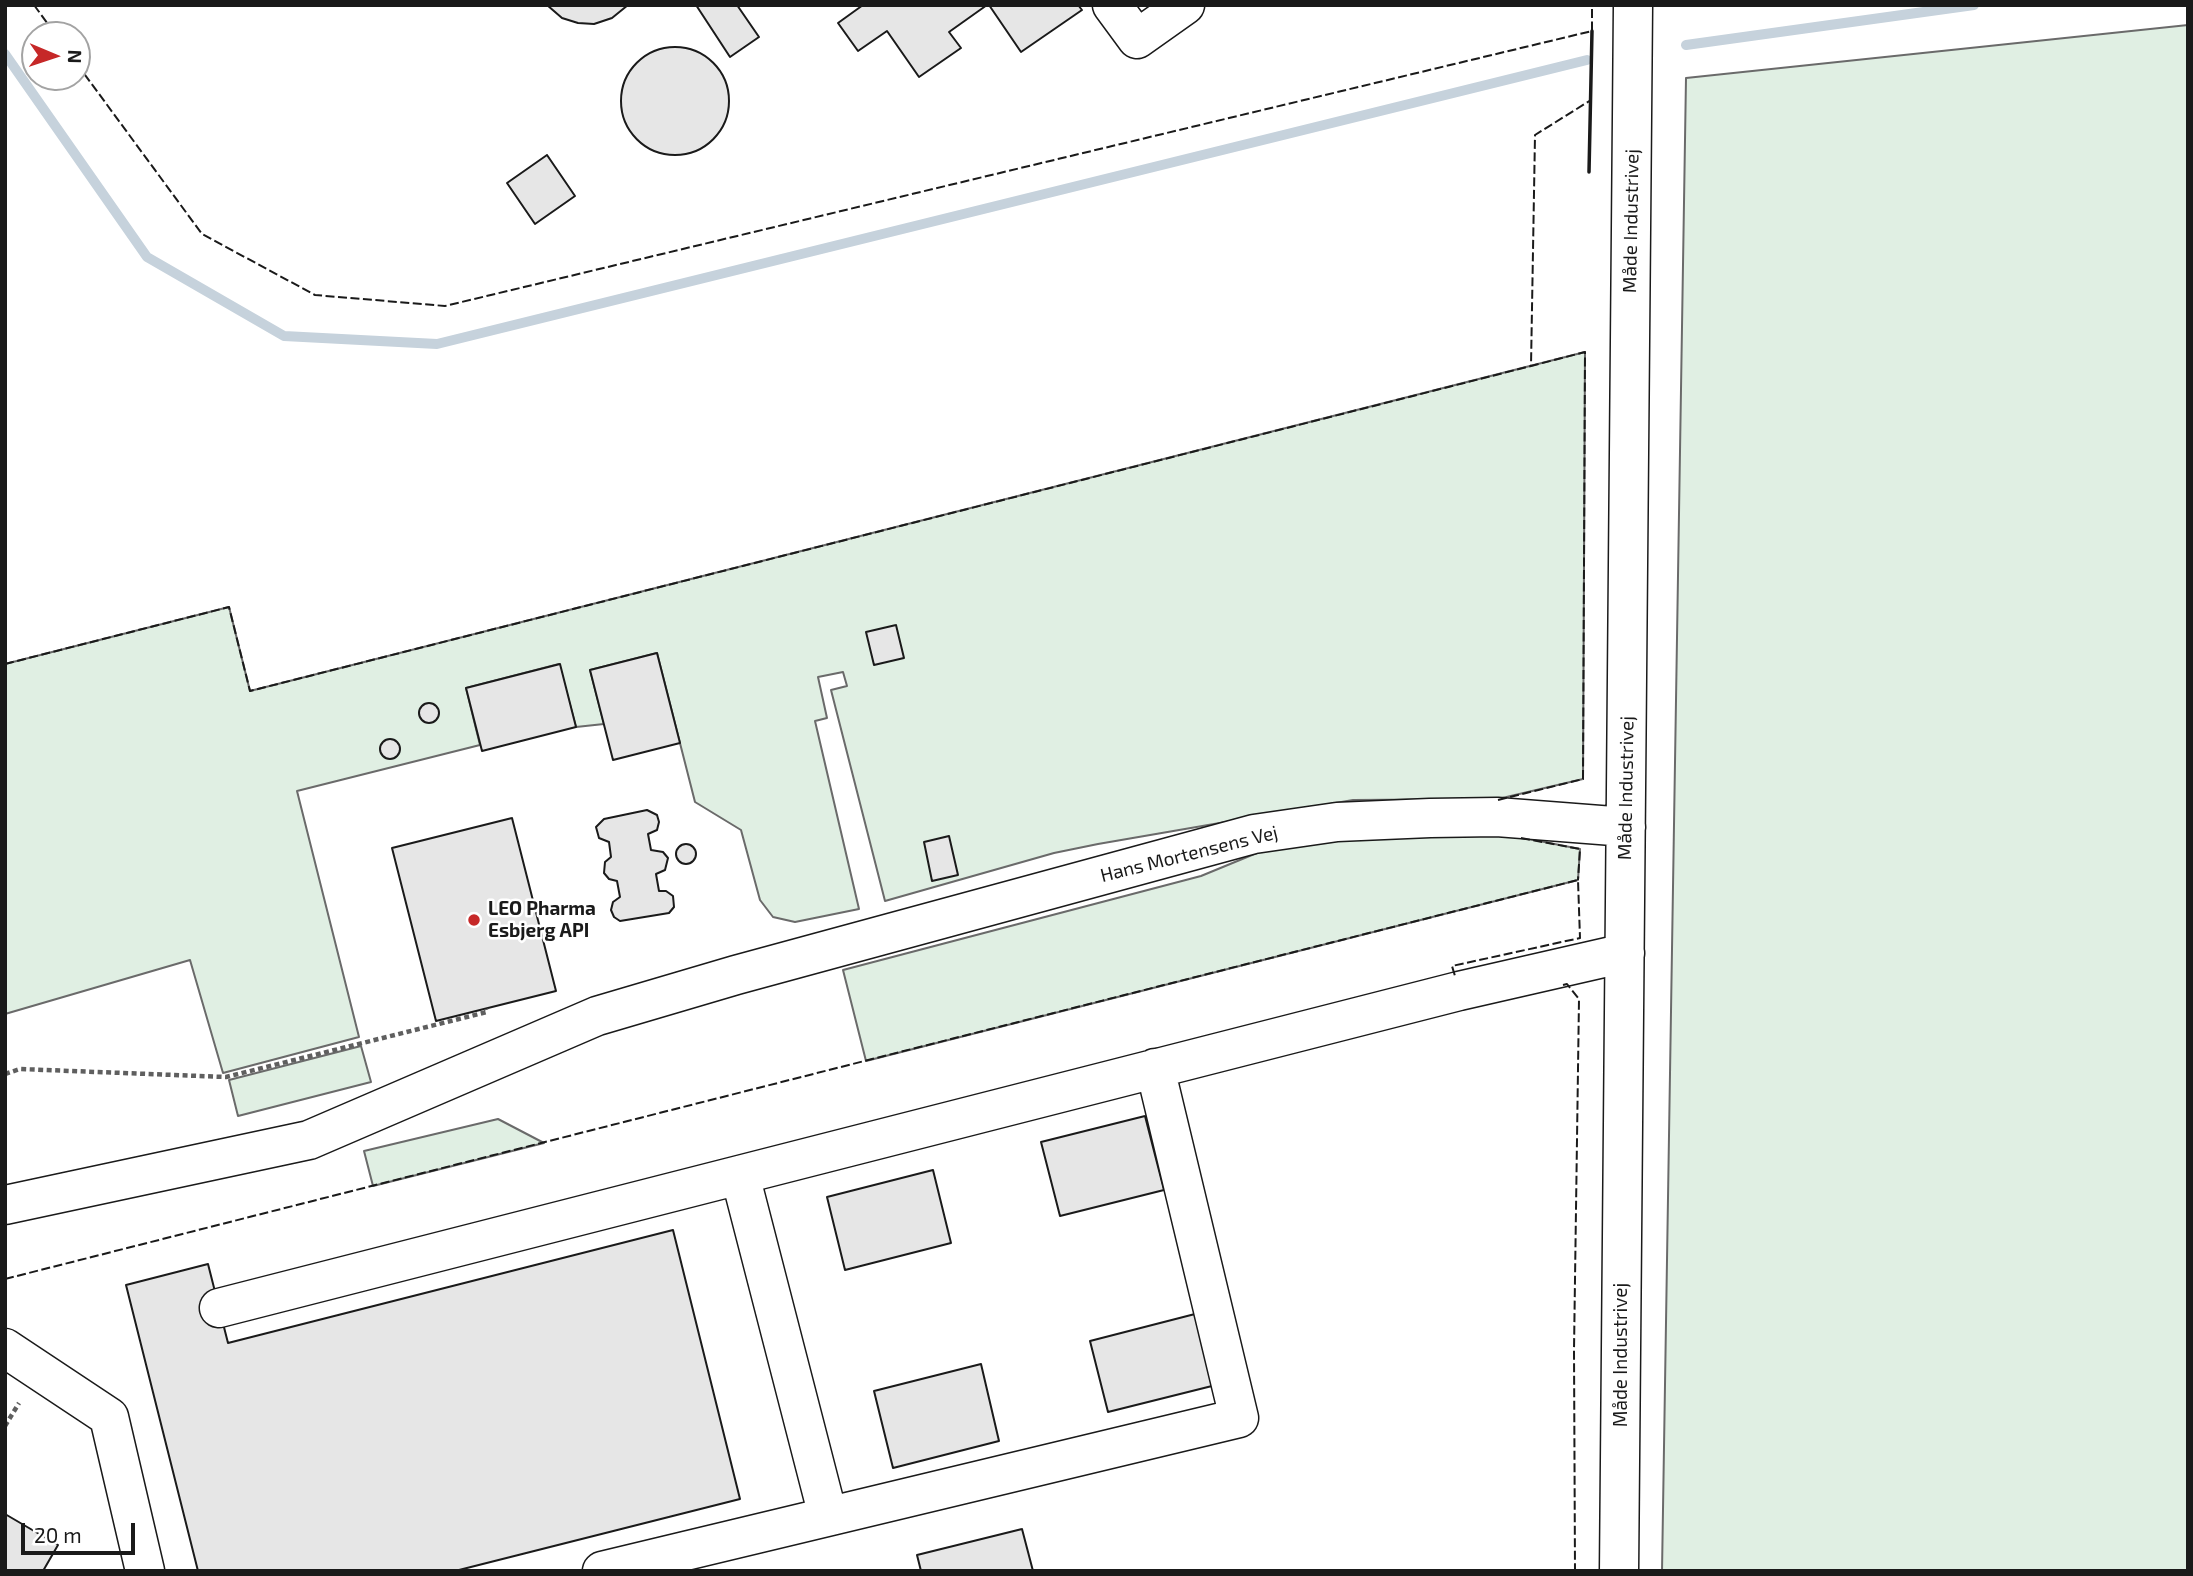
<!DOCTYPE html>
<html>
<head>
<meta charset="utf-8">
<style>
  body { margin:0 }
  #map { position:relative; width:2193px; height:1576px; overflow:hidden; background:#fff; font-family:"Exo 2",sans-serif }
  canvas { display:block }
  .frame { position:absolute; inset:0; border:7px solid #1a1a1a; pointer-events:none }
  .north { position:absolute; left:21px; top:21px; width:70px; height:70px; box-sizing:border-box; background:#fff; border:2px solid #a3a3a3; border-radius:50%; rotate:92deg; font-size:19px; font-weight:700; line-height:28px; text-align:center; color:#1a1a1a }
  .north::after { content:''; display:block; margin:auto; width:24px; height:32px; background:#c62828; clip-path:polygon(50% 0,100% 100%,50% 72%,0 100%) }
  .scale { position:absolute; left:21px; top:1523px; width:114px; height:32px; box-sizing:border-box; border:4px solid #1a1a1a; border-top:0; padding-left:9px; font-size:21px; line-height:24px; white-space:nowrap; color:#1a1a1a; -webkit-text-stroke:5px #fff; paint-order:stroke }
</style>
</head>
<body>
<div id="map">
<canvas width="2193" height="1576"></canvas>
<div class="frame"></div>
<div class="north">N</div>
<div class="scale">20 m</div>
</div>
<script>
const ctx = document.querySelector('canvas').getContext('2d');
ctx.lineJoin = 'round';
function fill(path, color) { ctx.fillStyle = color; ctx.fill(path, 'evenodd'); }
const poly = rows => new Path2D(rows.map(r => 'M' + r).join(''));
function strokePath(path, color, width, dash) { ctx.strokeStyle = color; ctx.lineWidth = width; ctx.lineCap = dash ? 'butt' : 'round'; ctx.setLineDash(dash || []); ctx.stroke(path); }
function write(font, color, halo, rows, align = 'center') {
  ctx.font = font + ' "Exo 2",sans-serif'; ctx.lineWidth = 5; ctx.setLineDash([]); ctx.textBaseline = 'middle'; ctx.strokeStyle = halo; ctx.fillStyle = color; for (const [text, x, y, turn = 0] of rows) {
    ctx.save(); ctx.translate(x, y); ctx.rotate((+turn || 0) * Math.PI / 180); ctx.textAlign = isNaN(turn) ? turn : align; if (halo) ctx.strokeText(text, 0, 0); ctx.fillText(text, 0, 0); ctx.restore();
  }
}
const green = poly([
  [2188,25,2188,1571,1662,1571,1686,78,2188,25],
  [1585,352,1583,779,1498,799,1353,800,1098,844,1054,853,885,901,831,690,847,686,843,672,818,677,827,718,815,721,859,909,795,922,773,917,760,900,741,830,695,802,657,653,590,670,604,724,576,727,559,664,466,688,480,745,297,791,359,1037,223,1073,190,960,5,1014,5,664,229,607,250,691,1585,352],
  [1419,832,1519,837,1580,849,1578,880,866,1061,843,970,1201,876,1286,841,1419,832],
  [361,1046,371,1082,238,1116,229,1080,361,1046],
  [498,1119,544,1143,373,1186,364,1151,498,1119]
]);
const stream = poly([
  [1686,45,1974,5],
  [5,54,147,257,284,336,437,344,1587,60]
]);
const building = poly([
  [547,5,628,5,612,18,594,24,578,23,562,18,547,5],
  [696,5,737,5,759,37,730,57,696,5],
  [863,5,987,5,949,32,961,48,919,77,887,31,858,51,838,23,863,5],
  [989,5,1078,5,1082,10,1021,52,989,5],
  '621 101a54 54 0 1 1 108 0a54 54 0 1 1-108 0Z',
  [547,155,575,196,535,224,507,183,547,155],
  [896,625,904,658,874,665,866,632,896,625],
  [657,653,680,743,613,760,590,670,657,653],
  [560,664,576,727,482,751,466,688,560,664],
  '419 713a10 10 0 1 1 20 0a10 10 0 1 1-20 0Z',
  '380 749a10 10 0 1 1 20 0a10 10 0 1 1-20 0Z',
  [647,810,657,815,659,822,657,830,648,834,651,850,663,852,668,858,665,870,656,874,659,891,666,891,673,896,674,907,669,913,620,921,614,917,611,910,613,902,620,897,617,881,609,879,604,873,605,862,611,857,609,842,599,838,596,827,604,819,647,810],
  [512,818,556,991,436,1021,392,848,512,818],
  [949,836,958,875,932,881,924,842,949,836],
  '676 854a10 10 0 1 1 20 0a10 10 0 1 1-20 0Z',
  [1145,1116,1164,1190,1060,1216,1041,1142,1145,1116],
  [933,1170,951,1243,845,1270,827,1197,933,1170],
  [673,1230,740,1499,455,1571,198,1571,126,1285,208,1264,228,1343,673,1230],
  [1195,1314,1212,1386,1108,1412,1090,1341,1195,1314],
  [981,1364,999,1441,893,1468,874,1391,981,1364],
  [5,1514,58,1545,43,1571,5,1571,5,1514],
  [1022,1529,1033,1571,921,1571,917,1555,1022,1529]
]);
const path = poly([
  [5,1074,20,1069,226,1077,487,1012,486,1009],
  [5,1426,19,1403]
]);
const minor = poly([
  [1112,5,1137,39,1185,5],
  [740,1175,828,1516],
  [5,1205,309,1140,597,1016,736,975,1254,834,1337,822,1430,818,1497,817,1626,827],
  [219,1308,1459,991,1625,953],
  [5,1348,109,1417,145,1571],
  [602,1571,1239,1418,1155,1068],
  [1619,1571,1633,5]
]);
const fence = poly([
  [34,5,56,35],
  [77,64,202,234,315,295,445,306,1592,31,1592,5],
  [5,664,229,607,250,691,1531,366],
  [1498,800,1583,779,1585,352,1531,366,1535,135,1591,100],
  [1521,838,1580,849,1578,880],
  [1563,985,1567,984,1579,999,1574,1350,1575,1571],
  [5,1279,1578,880,1580,938,1452,966,1455,976]
]);
const wall = poly([
  [1589,172,1592,31]
]);
const markers = [
  [474,920,7,"#c62828"]
];
const streetNames = [
  ["Måde Industrivej",1631,221,-89],
  ["Måde Industrivej",1626,788,-89],
  ["Hans Mortensens Vej",1189,854,-14],
  ["Måde Industrivej",1621,1355,-90]
];
const poiNames = [
  ["LEO Pharma",488,909],
  ["Esbjerg API",488,931]
];
fill(green, '#e0efe3');
strokePath(green, '#6a6a6a', 2);
strokePath(stream, '#c6d2dc', 10);
fill(building, '#e6e6e6');
strokePath(building, '#1a1a1a', 2);
strokePath(minor, '#1a1a1a', 41);
strokePath(path, '#5f5f5f', 4.5, [5, 3.5]);
strokePath(minor, '#fff', 38);
strokePath(fence, '#1a1a1a', 2, [9, 3.5]);
strokePath(wall, '#1a1a1a', 3.5);
for (const [x, y, r, color] of markers) { const dot = new Path2D(); dot.arc(x, y, r, 0, 2 * Math.PI); ctx.fillStyle = color; ctx.fill(dot); strokePath(dot, '#fff', 2.5); }
write('19px', '#1a1a1a', '#fff', streetNames);
write('bold 19px', '#1a1a1a', '#fff', poiNames, 'left');
</script>
</body>
</html>
